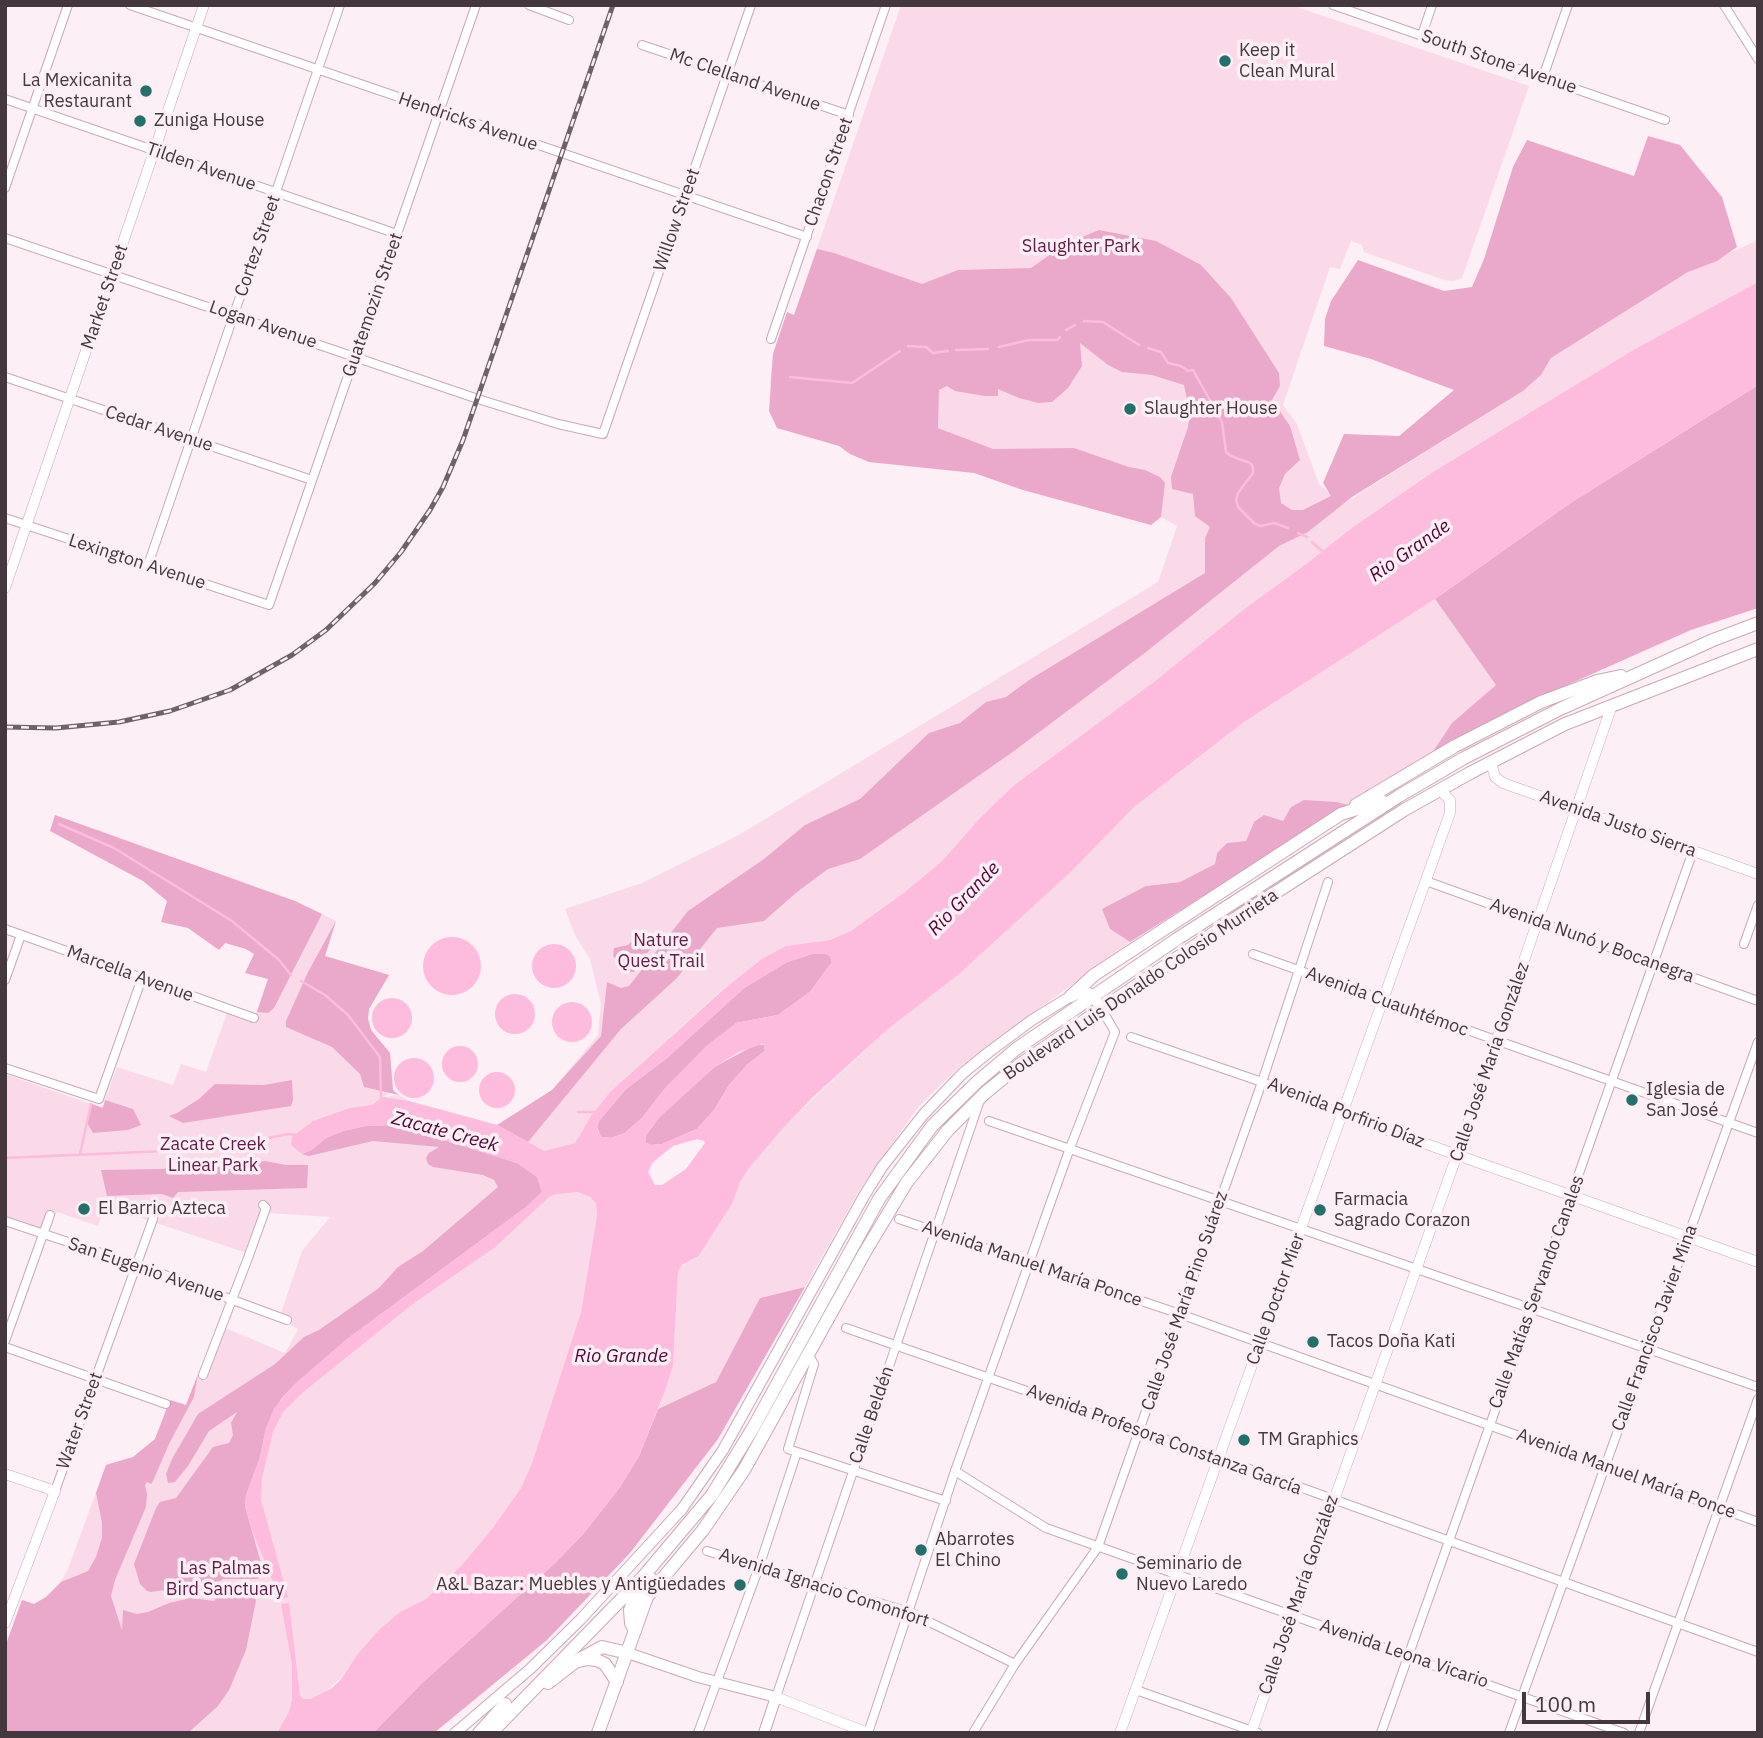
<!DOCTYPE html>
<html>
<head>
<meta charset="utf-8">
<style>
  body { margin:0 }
  #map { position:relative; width:1763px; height:1738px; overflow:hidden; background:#fceff5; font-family:"IBM Plex Sans",sans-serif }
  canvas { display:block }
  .frame { position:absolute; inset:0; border:7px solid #44383e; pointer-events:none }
  .scale { position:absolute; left:1522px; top:1692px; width:128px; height:32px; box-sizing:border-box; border:4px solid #44383e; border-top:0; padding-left:9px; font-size:21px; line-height:24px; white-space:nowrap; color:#44383e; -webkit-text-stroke:5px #fceff5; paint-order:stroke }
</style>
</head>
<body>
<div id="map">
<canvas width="1763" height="1738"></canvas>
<div class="frame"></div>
<div class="scale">100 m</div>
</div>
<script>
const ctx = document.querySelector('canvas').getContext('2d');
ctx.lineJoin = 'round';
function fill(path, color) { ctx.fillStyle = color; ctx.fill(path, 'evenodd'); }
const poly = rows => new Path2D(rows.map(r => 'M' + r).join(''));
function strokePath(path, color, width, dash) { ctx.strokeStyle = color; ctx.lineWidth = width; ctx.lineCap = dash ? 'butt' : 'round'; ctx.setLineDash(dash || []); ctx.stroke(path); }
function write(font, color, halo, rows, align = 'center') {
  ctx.font = font + ' "IBM Plex Sans",sans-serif'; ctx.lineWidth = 7; ctx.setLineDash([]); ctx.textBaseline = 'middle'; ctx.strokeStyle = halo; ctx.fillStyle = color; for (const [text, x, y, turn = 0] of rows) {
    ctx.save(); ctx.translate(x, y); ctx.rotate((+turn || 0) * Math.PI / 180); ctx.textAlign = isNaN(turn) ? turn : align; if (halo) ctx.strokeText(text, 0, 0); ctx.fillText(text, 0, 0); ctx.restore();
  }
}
const green = poly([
  [901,5,1291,5,1529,86,1462,278,1453,281,1444,280,1364,252,1362,245,1351,241,1340,269,1330,267,1283,405,1297,424,1319,484,1343,504,1523,391,1541,375,1551,358,1688,272,1758,240,1758,282,1635,349,1544,404,1433,472,1353,527,1306,564,1243,610,1155,681,1013,786,980,818,942,861,905,892,852,931,830,940,786,946,723,989,610,1092,591,1116,575,1143,545,1152,596,1204,597,1215,581,1312,532,1463,521,1488,492,1529,461,1566,426,1599,400,1612,356,1656,342,1677,278,1733,5,1733,5,1647,22,1600,34,1604,46,1597,61,1582,68,1569,106,1465,133,1457,155,1439,170,1400,186,1405,198,1374,206,1376,225,1328,285,1353,298,1329,289,1324,291,1317,281,1313,302,1251,330,1217,269,1213,253,1255,105,1206,98,1226,57,1212,55,1216,47,1214,41,1230,5,1218,5,1074,102,1108,117,1067,173,1085,181,1064,206,1072,227,1013,253,1022,295,901,336,921,325,956,389,975,369,1009,368,1019,371,1030,390,1053,393,1090,384,1097,399,1095,409,1101,497,1125,552,1090,598,1035,601,1004,590,959,575,935,565,909,642,883,737,836,1158,582,1177,526,1161,517,895,449,770,384,773,354,787,312,794,315],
  [1435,599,1497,685,1452,723,1432,753,1348,805,1337,802,1291,807,1283,821,1254,822,1246,841,1227,843,1217,853,1215,864,1180,882,1146,886,1110,929,1130,942,958,1068,918,1107,859,1191,805,1287,760,1298,716,1382,658,1409,666,1388,675,1334,678,1272,682,1266,700,1256,733,1202,740,1182,749,1168,783,1127,888,1029,958,975,1073,870,1133,808,1244,722]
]);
const forest = poly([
  [1648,136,1680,145,1722,197,1737,247,1717,261,1688,272,1551,358,1541,375,1523,391,1352,497,1308,532,1279,546,1146,652,1014,751,860,859,828,869,797,892,764,921,717,928,677,978,621,1029,528,1142,497,1125,552,1090,601,1036,607,982,621,988,629,986,688,911,764,859,805,825,860,799,929,733,960,723,986,702,1006,697,1029,680,1205,573,1205,538,1210,527,1195,516,1193,494,1172,489,1171,477,1188,427,1190,413,1184,385,1152,375,1122,372,1108,365,1080,343,1082,366,1068,388,1052,402,1038,403,1019,398,998,389,998,396,985,396,955,391,947,386,939,390,938,428,993,449,1074,448,1129,467,1145,470,1160,477,1165,483,1161,517,1151,525,1023,490,974,473,869,462,850,454,839,446,777,428,769,411,773,354,787,312,794,315,817,249,834,253,922,284,958,270,1031,268,1065,244,1099,230,1156,241,1201,265,1231,298,1279,373,1280,386,1272,400,1290,426,1300,460,1285,474,1279,488,1281,503,1292,510,1303,510,1331,496,1323,483,1344,434,1399,436,1454,390,1371,359,1324,346,1325,319,1331,301,1358,260,1444,291,1472,287,1484,259,1513,167,1527,140,1634,176],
  [1758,385,1758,608,1691,630,1556,690,1432,753,1452,723,1496,685,1435,599,1569,504],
  [1304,800,1337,802,1348,805,1130,942,1110,929,1102,909,1146,886,1180,882,1215,864,1217,853,1227,843,1246,841,1254,822,1264,815,1283,821,1291,807],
  [55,815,295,901,322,914,274,1008,268,1013,257,1012,268,979,245,973,254,954,246,949,225,943,219,950,188,928,161,922,167,901,143,881,50,831],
  [336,921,325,956,389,975,369,1009,368,1019,371,1030,390,1053,393,1090,399,1095,364,1087,360,1074,332,1047,286,1027,286,1021,308,972],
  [646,938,656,938,656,944,640,960,634,972,626,972,613,956,614,948,628,945,633,940],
  [812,954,826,954,830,956,832,962,810,992,778,1015,736,1023,667,1086,642,1118,625,1133,611,1138,601,1137,597,1127,599,1121,626,1089,667,1058,744,988,787,962],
  [755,1045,764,1045,765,1051,748,1064,729,1085,714,1110,697,1129,662,1144,651,1145,645,1142,646,1135,658,1119,682,1094,716,1066],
  [292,1080,293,1100,291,1106,183,1123,169,1116,177,1113,199,1099,215,1084,264,1085],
  [105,1100,133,1109,141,1125,128,1130,93,1133,87,1123,92,1104,103,1108],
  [396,1125,517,1163,537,1177,542,1192,526,1207,347,1339,295,1384,281,1399,266,1428,260,1457,246,1495,245,1506,262,1567,258,1579,223,1579,211,1588,204,1590,185,1587,151,1592,147,1591,140,1584,134,1564,156,1508,160,1502,176,1498,213,1447,229,1443,233,1435,231,1423,237,1412,209,1431,188,1466,175,1482,168,1483,166,1474,172,1459,198,1414,275,1364,304,1337,319,1330,379,1288,398,1267,423,1251,498,1187,494,1180,483,1175,433,1167,428,1164,426,1158,429,1153,439,1147,373,1141,309,1156,302,1154,313,1149,326,1138,343,1131,366,1126],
  [265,1161,286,1165,308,1165,307,1188,178,1192,173,1198,162,1194,107,1196,101,1170,212,1168],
  [805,1287,718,1439,630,1553,547,1640,434,1733,373,1733,422,1683,556,1562,584,1533,620,1487,639,1456,658,1409,716,1382,760,1298],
  [198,1374,194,1397,169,1444,153,1481,151,1484,147,1482,145,1485,147,1494,146,1507,115,1580,111,1596,122,1630,123,1610,137,1614,148,1612,169,1603,191,1598,214,1601,224,1589,232,1588,246,1589,254,1593,256,1601,246,1650,229,1690,218,1706,188,1733,5,1733,5,1647,22,1600,34,1604,46,1597,61,1582,88,1571,96,1557,102,1538,102,1523,96,1493,106,1465,133,1457,155,1439,170,1400,186,1405]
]);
const water = poly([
  [1758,282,1758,385,1569,504,1435,599,1244,722,1133,808,1073,870,958,975,888,1029,813,1097,783,1128,749,1168,740,1182,733,1202,699,1256,682,1265,678,1272,673,1365,666,1388,639,1456,620,1487,584,1533,556,1562,422,1683,373,1733,277,1733,289,1712,292,1700,292,1664,281,1604,289,1603,300,1696,304,1699,311,1699,332,1688,342,1678,356,1656,380,1629,400,1612,426,1599,461,1566,492,1529,521,1488,532,1463,581,1312,597,1215,596,1204,590,1197,578,1192,556,1194,549,1197,494,1248,414,1303,302,1393,283,1412,273,1432,262,1478,261,1500,288,1597,280,1599,252,1530,245,1506,246,1495,260,1457,266,1428,274,1408,295,1384,347,1339,526,1207,542,1192,537,1177,517,1163,396,1125,366,1126,343,1131,326,1138,313,1149,302,1154,291,1145,292,1137,313,1121,350,1108,372,1105,383,1097,409,1101,497,1125,544,1151,575,1143,591,1116,610,1092,724,989,762,959,786,946,830,940,851,931,905,892,942,861,980,818,1013,786,1155,681,1243,610,1306,564,1353,527,1433,472,1544,404,1635,349],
  [812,954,826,954,830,956,832,962,810,992,778,1015,736,1023,706,1046,667,1086,642,1118,625,1133,611,1138,601,1137,597,1128,599,1121,626,1089,667,1058,744,988,787,962],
  [762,1044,764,1045,765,1051,748,1064,729,1085,714,1110,697,1129,662,1144,651,1145,645,1142,646,1135,658,1119,716,1066,739,1052],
  [697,1139,704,1141,705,1143,686,1169,662,1185,655,1185,648,1172,653,1162,673,1146],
  '423 966a29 29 0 1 1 58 0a29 29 0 1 1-58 0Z',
  '532 966a22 22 0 1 1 44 0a22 22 0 1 1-44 0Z',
  '495 1014a20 20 0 1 1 40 0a20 20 0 1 1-40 0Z',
  '372 1018a20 20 0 1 1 40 0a20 20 0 1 1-40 0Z',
  '552 1022a20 20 0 1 1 40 0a20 20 0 1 1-40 0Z',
  '442 1064a18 18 0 1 1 36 0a18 18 0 1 1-36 0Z',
  '394 1078a20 20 0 1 1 40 0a20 20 0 1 1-40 0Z',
  '479 1090a18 18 0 1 1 36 0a18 18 0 1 1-36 0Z'
]);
const stream = poly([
  [1084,321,1103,322,1139,345],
  [1066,330,1075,325],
  [908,346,926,347,933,353,948,351],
  [999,347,1029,340,1057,340,1060,337],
  [1148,348,1161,352,1168,363,1181,366,1188,371,1193,370,1222,422,1226,452,1231,456,1250,463,1253,467,1253,473,1238,493,1236,500,1238,507,1255,524,1261,526,1274,523,1288,528],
  [956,350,988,349],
  [790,377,852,383,900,351],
  [1298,533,1307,537],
  [1312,542,1324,553],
  [59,824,114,848,232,921,279,960,291,975],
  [301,981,325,995,348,1015,380,1057,381,1100],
  [578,1112,596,1112],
  [80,1154,91,1104],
  [5,1158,165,1151,249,1142,288,1134,298,1135]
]);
const minor = poly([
  [130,5,807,237],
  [529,5,569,20],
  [1333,5,1665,120],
  [1724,5,1758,59],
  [1422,35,1432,5],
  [642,45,849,115],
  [1543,77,1568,5],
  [5,99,397,234],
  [5,188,68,5],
  [5,238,478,399,558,424,603,434,751,5],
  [771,339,886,5],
  [5,377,312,480],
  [5,518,269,605,476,5],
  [148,565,340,5],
  [1426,881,1758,1001],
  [5,929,254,1018],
  [1744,944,1758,905],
  [1253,954,1758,1133],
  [5,980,21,935],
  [1131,1037,1262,1082,1342,1114],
  [5,1068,99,1099,142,978],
  [989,1121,1758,1387],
  [899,1219,1180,1314,1758,1522],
  [5,1221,146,1268,287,1320],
  [846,1328,1219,1458,1758,1652],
  [5,1341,50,1215],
  [5,1347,166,1404],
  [808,1354,814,1364,788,1449,946,1501],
  [203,1375,248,1258,266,1208,263,1205],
  [955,1471,1046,1528,1624,1733],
  [55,1491,153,1219],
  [707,1551,909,1612,1015,1664],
  [1136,1690,1258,1733],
  [776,1697,980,1100],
  [698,1733,759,1567,797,1452],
  [868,1733,955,1471,1070,1148,1115,1032,1102,1010],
  [973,1733,1015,1664,1098,1547,1262,1082,1328,882],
  [1381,1733,1693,851],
  [1509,1733,1758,1042],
  [1639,1733,1758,1399]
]);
const tertiary = poly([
  [5,588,204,5],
  [1491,762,1495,777,1503,783,1758,874],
  [1342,1114,1758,1262],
  [5,1474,55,1491,5,1623],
  [776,1697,868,1733],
  [1120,1733,1450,813,1450,800,1440,790],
  [1251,1733,1457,1155,1612,705]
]);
const secondary = poly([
  [628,1653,698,1677,776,1697,764,1733],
  [455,1733,530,1669,581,1619,682,1509,723,1450,864,1196,882,1167,923,1115,963,1073,989,1052,1032,1020,1071,996,1087,992,1093,996,1102,1010]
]);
const trunk = poly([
  [1356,805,1455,746,1541,702,1597,681,1621,676],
  [1071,996,1094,975,1341,814,1382,801],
  [635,1631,631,1623,630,1610,633,1602,651,1579],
  [580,1659,602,1647,628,1653],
  [548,1683,575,1662,587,1659,597,1660,605,1664,617,1682],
  [479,1733,505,1704],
  [491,1733,642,1578,712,1495,753,1428,879,1199,932,1126,977,1082,1016,1049,1177,939,1399,796,1464,758,1560,709,1713,640,1758,623],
  [598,1733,647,1597,703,1530,744,1470,865,1252,907,1182,948,1130,985,1093,1022,1063,1236,918,1404,810,1470,773,1565,724,1758,649]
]);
const rail = poly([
  [5,727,56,728,119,722,170,711,230,690,292,655,326,630,375,583,401,552,430,510,443,487,463,440,613,5]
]);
const markers = [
  [1225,61,7,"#256f6b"],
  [146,91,7,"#256f6b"],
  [140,121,7,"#256f6b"],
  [1130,409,7,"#256f6b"],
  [1632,1100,7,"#256f6b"],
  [84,1209,7,"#256f6b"],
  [1320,1210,7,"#256f6b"],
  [1313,1342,7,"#256f6b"],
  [1244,1440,7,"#256f6b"],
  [921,1550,7,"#256f6b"],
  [1122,1574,7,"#256f6b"],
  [740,1585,7,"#256f6b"]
];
const poiNames = [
  ["Keep it",1239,51],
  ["Clean Mural",1239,72],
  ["La Mexicanita",132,81,"right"],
  ["Restaurant",132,102,"right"],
  ["Zuniga House",154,121],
  ["Slaughter House",1144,409],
  ["Iglesia de",1646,1090],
  ["San José",1646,1111],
  ["Farmacia",1334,1200],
  ["Sagrado Corazon",1334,1221],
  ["El Barrio Azteca",98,1209],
  ["Tacos Doña Kati",1327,1342],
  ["TM Graphics",1258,1440],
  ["Abarrotes",935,1540],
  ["El Chino",935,1561],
  ["Seminario de",1136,1564],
  ["Nuevo Laredo",1136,1585],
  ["A&L Bazar: Muebles y Antigüedades",726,1585,"right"]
];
const streetNames = [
  ["South Stone Avenue",1499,62,19],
  ["Mc Clelland Avenue",745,80,19],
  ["Hendricks Avenue",468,122,19],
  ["Tilden Avenue",201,167,19],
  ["Chacon Street",829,172,-71],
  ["Willow Street",677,220,-71],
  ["Cortez Street",258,246,-71],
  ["Market Street",105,297,-71],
  ["Guatemozin Street",373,305,-71],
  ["Logan Avenue",263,325,19],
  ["Cedar Avenue",159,429,18],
  ["Lexington Avenue",137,562,18],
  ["Avenida Justo Sierra",1618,824,20],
  ["Avenida Nunó y Bocanegra",1592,941,20],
  ["Marcella Avenue",130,974,20],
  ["Boulevard Luis Donaldo Colosio Murrieta",1141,985,-34],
  ["Avenida Cuauhtémoc",1387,1002,20],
  ["Calle José María González",1490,1062,-71],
  ["Avenida Porfirio Díaz",1346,1113,21],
  ["Avenida Manuel María Ponce",1032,1264,19],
  ["San Eugenio Avenue",146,1270,19],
  ["Calle Matías Servando Canales",1537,1292,-70],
  ["Calle Doctor Mier",1276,1299,-70],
  ["Calle José María Pino Suárez",1185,1301,-71],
  ["Calle Francisco Javier Mina",1655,1328,-70],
  ["Calle Beldén",872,1415,-71],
  ["Water Street",80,1421,-70],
  ["Avenida Profesora Constanza García",1164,1440,20],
  ["Avenida Manuel María Ponce",1626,1474,20],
  ["Avenida Ignacio Comonfort",824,1588,18],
  ["Calle José María González",1299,1595,-71],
  ["Avenida Leona Vicario",1404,1654,19]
];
const parkNames = [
  ["Slaughter Park",1081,247],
  ["Nature",661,941],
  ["Quest Trail",661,962],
  ["Zacate Creek",213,1145],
  ["Linear Park",213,1166],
  ["Las Palmas",225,1569],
  ["Bird Sanctuary",225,1590]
];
const waterNames = [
  ["Rio Grande",1410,551,-35],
  ["Rio Grande",964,899,-46],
  ["Zacate Creek",445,1132,15],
  ["Rio Grande",621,1357]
];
fill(green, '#fadae9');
fill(forest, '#eaa9cb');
fill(water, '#fdbbdd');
strokePath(stream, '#fdbbdd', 2.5);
strokePath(minor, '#c8aab9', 10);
strokePath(tertiary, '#c8aab9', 11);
strokePath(secondary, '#c8aab9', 12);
strokePath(trunk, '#c8aab9', 14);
strokePath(minor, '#fff', 8);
strokePath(tertiary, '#fff', 10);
strokePath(secondary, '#fff', 10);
strokePath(trunk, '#fff', 12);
strokePath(rail, '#6e6268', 5);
strokePath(rail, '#fceff5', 2.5, [8]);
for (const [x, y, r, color] of markers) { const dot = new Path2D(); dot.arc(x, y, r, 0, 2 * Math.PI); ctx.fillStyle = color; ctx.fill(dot); strokePath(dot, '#fceff5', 2.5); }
write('18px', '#44383e', '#fceff5', poiNames, 'left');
write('18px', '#44383e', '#fceff5', streetNames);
write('18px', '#631a47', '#fceff5', parkNames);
write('italic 19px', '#500537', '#fceff5', waterNames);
</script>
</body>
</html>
